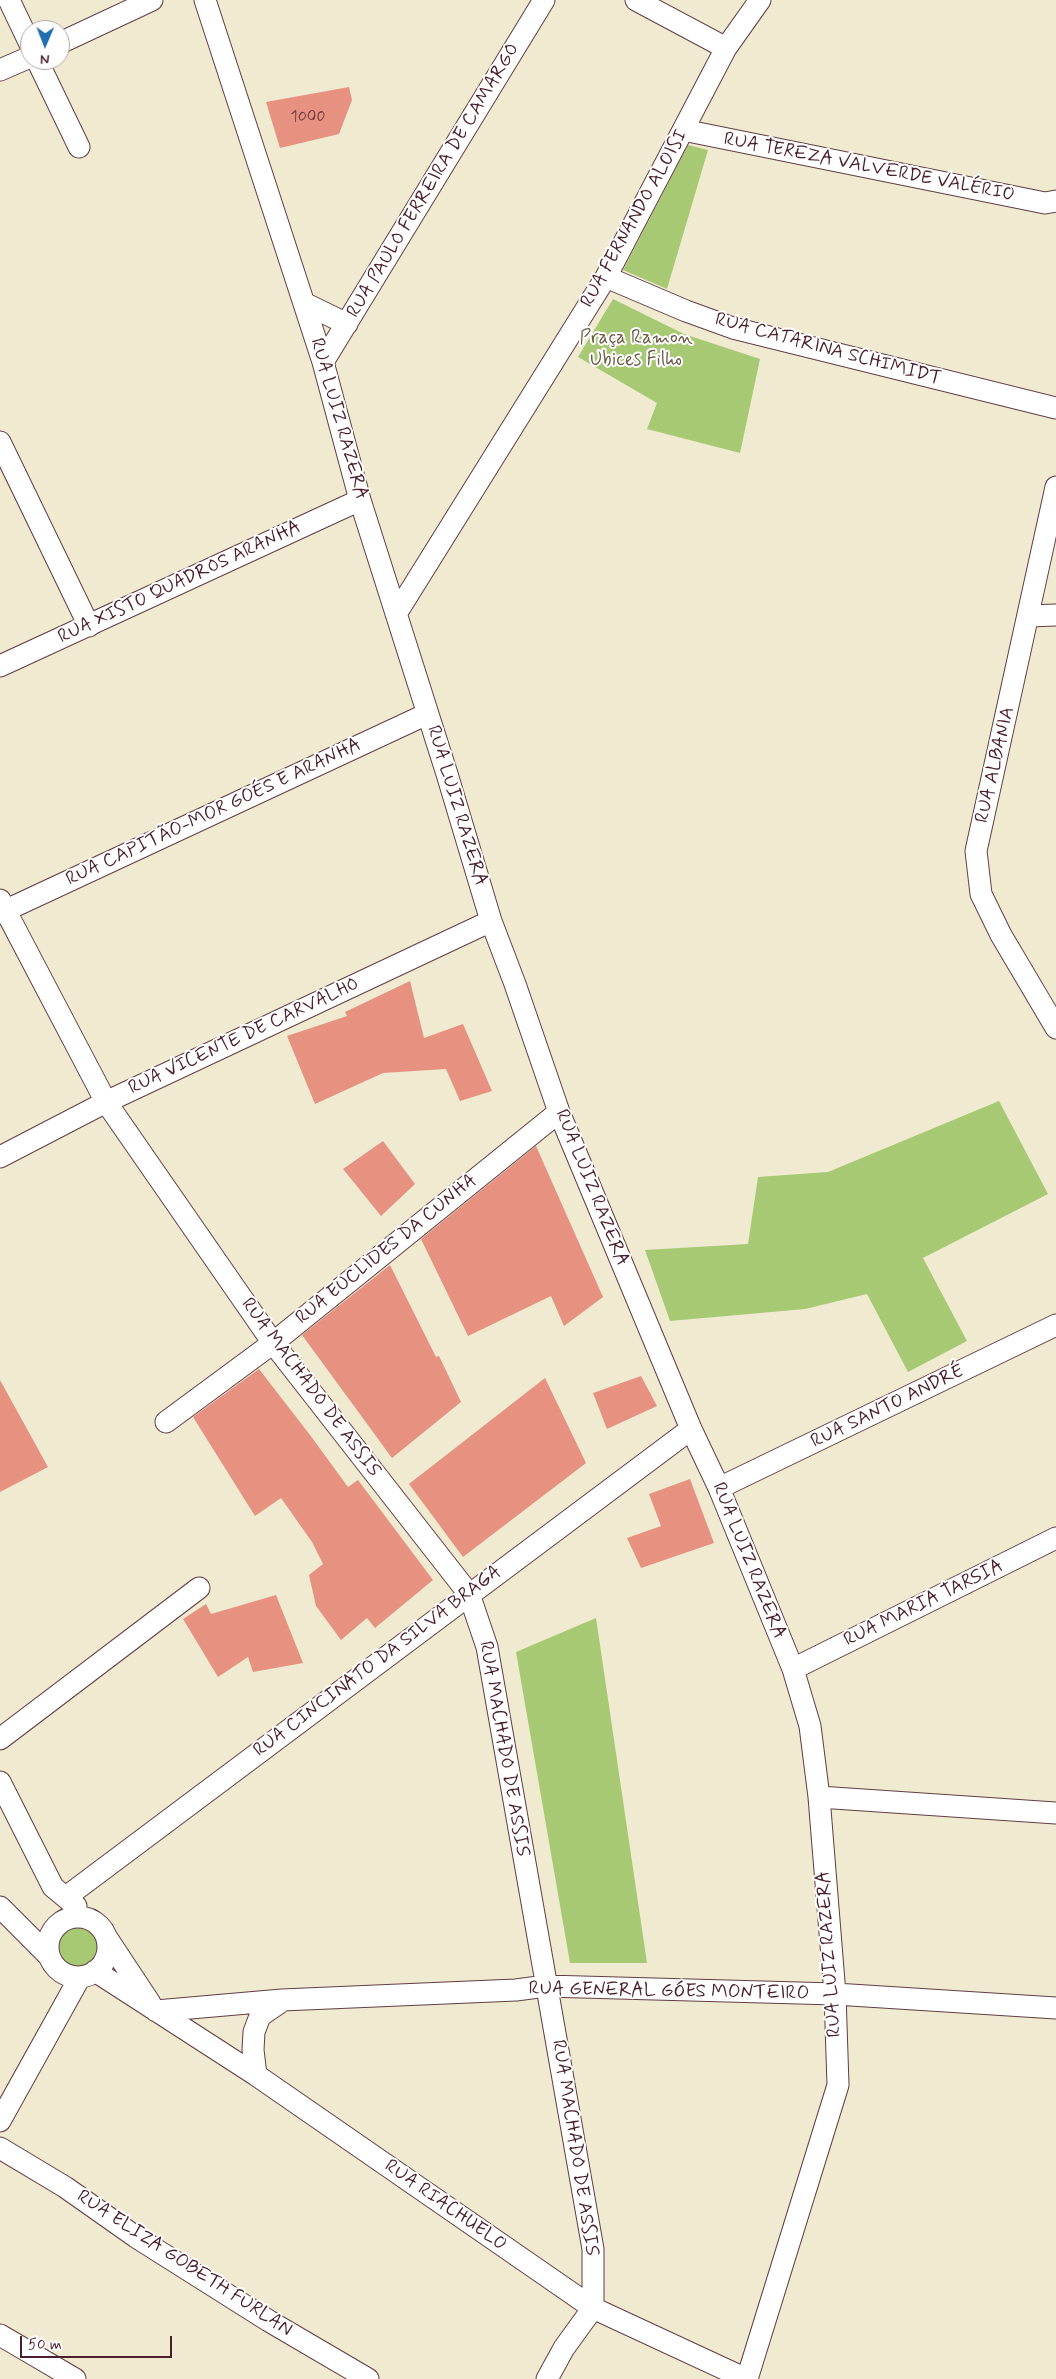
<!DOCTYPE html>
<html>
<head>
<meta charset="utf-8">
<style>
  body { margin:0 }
  #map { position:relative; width:1056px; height:2379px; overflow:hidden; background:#efead0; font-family:Mynerve,sans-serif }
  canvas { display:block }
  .north { position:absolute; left:20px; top:20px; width:50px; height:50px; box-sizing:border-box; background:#fff; border:1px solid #b7a5aa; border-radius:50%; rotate:181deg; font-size:14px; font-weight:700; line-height:20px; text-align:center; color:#4a1f2b }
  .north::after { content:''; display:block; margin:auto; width:18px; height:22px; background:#1f6fb2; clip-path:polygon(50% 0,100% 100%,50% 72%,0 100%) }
  .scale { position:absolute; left:20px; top:2336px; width:152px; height:22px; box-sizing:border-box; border:2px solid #4a1f2b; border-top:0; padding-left:6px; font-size:15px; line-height:18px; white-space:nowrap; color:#4a1f2b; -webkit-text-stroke:4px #fff; paint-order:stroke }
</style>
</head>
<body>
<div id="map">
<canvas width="1056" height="2379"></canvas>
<div class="north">N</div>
<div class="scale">50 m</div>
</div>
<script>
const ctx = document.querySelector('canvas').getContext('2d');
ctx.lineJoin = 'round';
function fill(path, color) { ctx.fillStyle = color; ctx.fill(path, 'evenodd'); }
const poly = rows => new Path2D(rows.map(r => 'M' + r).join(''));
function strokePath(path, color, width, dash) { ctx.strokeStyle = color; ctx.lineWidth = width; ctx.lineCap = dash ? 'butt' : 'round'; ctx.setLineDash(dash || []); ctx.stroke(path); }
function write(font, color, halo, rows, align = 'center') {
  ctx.font = font + ' Mynerve,sans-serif'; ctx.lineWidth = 4; ctx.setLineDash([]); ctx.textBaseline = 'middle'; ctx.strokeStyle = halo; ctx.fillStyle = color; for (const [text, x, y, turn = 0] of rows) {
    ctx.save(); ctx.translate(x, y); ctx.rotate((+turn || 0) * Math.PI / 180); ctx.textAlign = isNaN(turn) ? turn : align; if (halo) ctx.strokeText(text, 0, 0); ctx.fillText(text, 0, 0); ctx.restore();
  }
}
const green = poly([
  [688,145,708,150,667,289,623,270],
  [613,299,684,334,760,359,740,453,647,429,657,403,578,357],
  [999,1101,1048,1194,923,1258,967,1341,908,1372,867,1294,805,1309,670,1321,645,1250,748,1244,758,1177,828,1172],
  [596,1618,647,1963,570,1963,516,1652],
  '56 1947a21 21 0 1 1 42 0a21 21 0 1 1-42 0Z'
]);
const building = poly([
  [349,87,352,100,339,134,280,148,266,102],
  [410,981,424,1038,463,1024,492,1091,460,1101,446,1069,383,1073,315,1104,287,1036,347,1016,345,1012],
  [383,1141,415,1184,381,1216,343,1169],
  [536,1146,603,1297,564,1326,551,1296,468,1336,421,1239],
  [390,1265,436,1357,439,1356,461,1402,392,1458,302,1335],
  [259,1369,310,1435,348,1487,358,1480,433,1580,375,1628,367,1618,341,1640,316,1606,309,1575,323,1564,312,1542,281,1498,255,1516,193,1417],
  [641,1376,657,1406,607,1429,593,1393],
  [545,1378,586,1463,463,1557,409,1484],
  [0,1380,48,1467,0,1492],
  [690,1479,714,1543,641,1568,627,1538,661,1526,649,1494],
  [276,1595,303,1663,253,1672,248,1657,218,1677,183,1619,206,1604,211,1614]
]);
const minor = poly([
  [9,0,30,44],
  [205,0,323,362,360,500,447,774,491,921,515,984,559,1112,691,1429,719,1488,793,1669,810,1726,819,1797,835,1994,838,2085,747,2379],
  [636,0,726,48],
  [60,43,152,0],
  [37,60,79,147],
  [0,70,30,57],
  [683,130,1045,203,1056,201],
  [606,277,686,311,733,328,1056,408],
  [304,303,347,324],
  [323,362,544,0],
  [0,442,89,626],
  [1056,487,976,851,981,894,1001,935,1056,1028],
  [396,614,606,277,726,48,760,0],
  [1029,616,1056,615],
  [0,666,360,500],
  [0,900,106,1102,273,1343,469,1594,487,1647,593,2249,593,2308,564,2348,547,2379],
  [0,913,427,714],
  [0,1157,106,1102,491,921],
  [166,1422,273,1343,559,1112],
  [719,1488,1056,1325],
  [793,1669,1056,1538],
  [0,1739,199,1588],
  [0,1782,53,1887,76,1906],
  [819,1797,1056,1813],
  [66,1897,691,1429],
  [0,1907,49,1956],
  '48 1947a30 30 0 1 1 60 0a30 30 0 1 1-60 0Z',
  [107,1938,150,2003],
  [95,1971,256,2075,593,2308,746,2379],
  [156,2011,282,2000,516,1990,546,1986,835,1994,1056,2008],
  [256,2075,253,2050,254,2032,260,2016,282,2001],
  [0,2121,80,1977],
  [0,2148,65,2187,136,2237,269,2321,368,2379],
  [0,2335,75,2379]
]);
const numberNames = [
  ["1000",308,118]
];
const streetNames = [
  ["RUA TEREZA VALVERDE VALÉRIO",869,168,11],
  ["RUA PAULO FERREIRA DE CAMARGO",434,181,-59],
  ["RUA FERNANDO ALOISI",635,219,-61],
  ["RUA CATARINA SCHIMIDT",828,350,15],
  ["RUA LUIZ RAZERA",338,419,74],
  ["RUA XISTO QUADROS ARANHA",180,583,-25],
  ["RUA ALBANIA",996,765,-77],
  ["RUA LUIZ RAZERA",456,806,73],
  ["RUA CAPITÃO-MOR GOÉS E ARANHA",214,813,-25],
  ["RUA VICENTE DE CARVALHO",244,1037,-25],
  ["RUA LUIZ RAZERA",591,1188,68],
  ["RUA EUCLIDES DA CUNHA",387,1250,-39],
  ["RUA MACHADO DE ASSIS",310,1388,53],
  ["RUA SANTO ANDRÉ",888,1407,-26],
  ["RUA LUIZ RAZERA",748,1561,68],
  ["RUA MARIA TARSIA",924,1604,-26],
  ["RUA CINCINATO DA SILVA BRAGA",378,1662,-37],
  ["RUA MACHADO DE ASSIS",503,1749,80],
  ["RUA LUIZ RAZERA",830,1954,-94],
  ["RUA GENERAL GÓES MONTEIRO",669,1992,1],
  ["RUA MACHADO DE ASSIS",574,2148,81],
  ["RUA RIACHUELO",445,2206,35],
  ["RUA ELIZA GOBETH FURLAN",184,2264,33]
];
const parkNames = [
  ["Praça Ramon",636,339],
  ["Ubices Filho",636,361]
];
fill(green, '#a7c973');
fill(building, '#e79281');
strokePath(minor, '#633d44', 23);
strokePath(minor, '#fff', 21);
write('16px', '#713c40', null, numberNames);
write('19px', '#4a1f2b', '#fff', streetNames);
write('19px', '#6b5a44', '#fff', parkNames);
</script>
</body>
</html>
